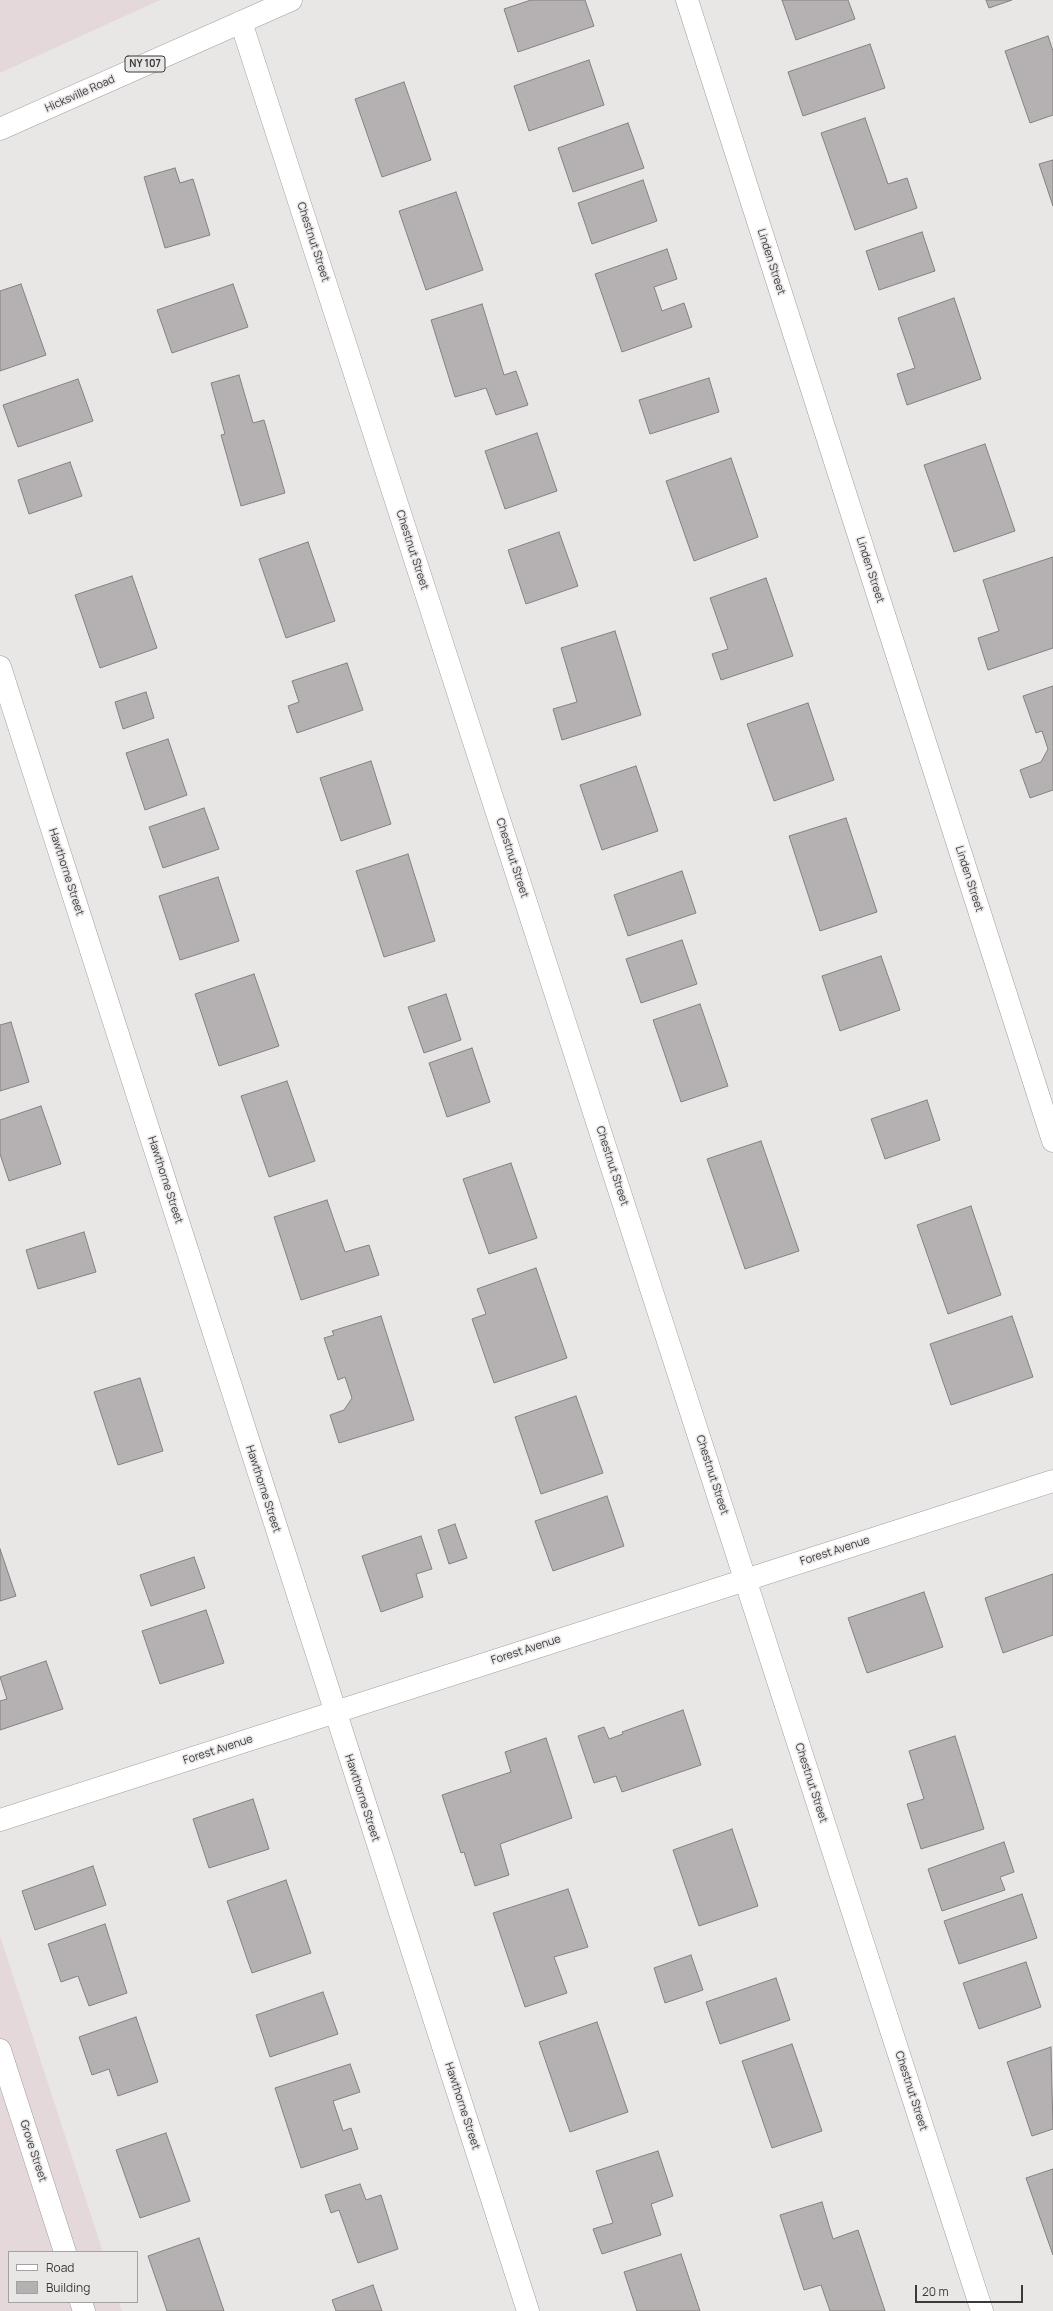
<!DOCTYPE html>
<html>
<head>
<meta charset="utf-8">
<style>
  body { margin:0 }
  #map { position:relative; width:1053px; height:2311px; overflow:hidden; background:#e9e6e6; font-family:Manrope,sans-serif }
  canvas { display:block }
  .legend { position:absolute; left:8px; top:2251px; width:130px; height:52px; box-sizing:border-box; background:#e9e6e6; border:1px solid #a3a1a1; margin:0; padding:5px 7px; list-style:none; font-size:12px; color:#3b3939 }
  .legend li { display:flex; align-items:center; gap:8px; height:20px }
  .legend b { width:20px; border:1px solid #a3a1a1 }
  .scale { position:absolute; left:915px; top:2285px; width:108px; height:18px; box-sizing:border-box; border:2px solid #3b3939; border-top:0; padding-left:5px; font-size:12px; line-height:14px; white-space:nowrap; color:#3b3939; -webkit-text-stroke:3px #e9e6e6; paint-order:stroke }
</style>
</head>
<body>
<div id="map">
<canvas width="1053" height="2311"></canvas>
<ul class="legend">
<li><b style="height:5px;background:#fff"></b>Road</li>
<li><b style="height:11px;background:#b5b1b2"></b>Building</li>
</ul>
<div class="scale">20 m</div>
</div>
<script>
const ctx = document.querySelector('canvas').getContext('2d');
ctx.lineJoin = 'round';
function fill(path, color) { ctx.fillStyle = color; ctx.fill(path, 'evenodd'); }
const poly = rows => new Path2D(rows.map(r => 'M' + r).join(''));
function strokePath(path, color, width, dash) { ctx.strokeStyle = color; ctx.lineWidth = width; ctx.lineCap = dash ? 'butt' : 'round'; ctx.setLineDash(dash || []); ctx.stroke(path); }
function write(font, color, halo, rows, align = 'center') {
  ctx.font = font + ' Manrope,sans-serif'; ctx.lineWidth = 3; ctx.setLineDash([]); ctx.textBaseline = 'middle'; ctx.strokeStyle = halo; ctx.fillStyle = color; for (const [text, x, y, turn = 0] of rows) {
    ctx.save(); ctx.translate(x, y); ctx.rotate((+turn || 0) * Math.PI / 180); ctx.textAlign = isNaN(turn) ? turn : align; if (halo) ctx.strokeText(text, 0, 0); ctx.fillText(text, 0, 0); ctx.restore();
  }
}
const built = poly([
  [0,0,160,0,0,73],
  [0,1936,103,2252,9,2252,9,2302,119,2302,122,2311,0,2311]
]);
const building = poly([
  [531,0,585,0,594,26,518,52,504,9,531,0],
  [782,0,848,0,855,19,796,40,782,0],
  [986,0,1012,0,989,8,986,0],
  [1048,36,1053,51,1053,115,1030,123,1005,51,1048,36],
  [870,44,885,88,803,116,788,72,870,44],
  [589,60,604,105,529,131,514,86,589,60],
  [404,82,431,160,382,177,355,99,404,82],
  [865,118,888,184,907,178,917,208,855,230,821,133,865,118],
  [628,123,644,168,573,192,558,148,628,123],
  [1053,160,1053,206,1039,164,1053,160],
  [175,168,180,183,193,179,210,235,165,248,144,177,175,168],
  [643,180,657,221,592,244,578,203,643,180],
  [456,192,483,270,426,290,399,211,456,192],
  [922,232,935,271,879,290,866,251,922,232],
  [667,249,677,279,654,287,662,311,684,303,692,327,622,352,595,274,667,249],
  [21,284,46,355,0,371,0,291,21,284],
  [233,284,248,327,172,353,157,310,233,284],
  [954,298,981,379,907,405,897,374,915,368,898,318,954,298],
  [482,304,504,375,516,371,528,405,496,415,486,388,455,397,431,320,482,304],
  [239,375,253,423,264,420,285,493,241,506,221,435,225,434,211,383,239,375],
  [709,378,719,412,650,434,639,400,709,378],
  [78,379,93,421,18,447,3,405,78,379],
  [537,433,557,491,505,509,485,451,537,433],
  [985,444,1015,531,954,552,924,465,985,444],
  [731,458,758,537,694,561,666,481,731,458],
  [70,462,82,496,29,514,18,480,70,462],
  [559,532,578,586,526,604,508,550,559,532],
  [308,542,335,621,286,638,259,559,308,542],
  [1053,557,1053,648,988,670,978,638,999,631,983,580,1053,557],
  [132,576,157,648,100,668,75,595,132,576],
  [766,578,793,656,721,680,712,654,728,649,710,598,766,578],
  [615,631,641,715,562,740,553,709,577,702,561,648,615,631],
  [347,663,363,710,297,733,288,706,299,702,292,681,347,663],
  [1053,686,1053,790,1030,798,1020,770,1041,762,1048,749,1042,731,1036,733,1023,696,1053,686],
  [146,692,154,718,123,729,115,702,146,692],
  [808,703,834,780,774,801,747,724,808,703],
  [168,739,187,795,145,810,126,753,168,739],
  [371,761,391,824,341,841,320,778,371,761],
  [636,766,658,831,602,850,580,785,636,766],
  [204,808,219,849,163,868,149,827,204,808],
  [846,818,877,912,820,931,789,836,846,818],
  [408,854,435,941,384,957,356,871,408,854],
  [682,871,696,913,628,936,614,895,682,871],
  [218,877,239,941,180,960,159,896,218,877],
  [682,940,697,984,641,1003,626,959,682,940],
  [881,956,900,1010,840,1031,822,976,881,956],
  [254,974,279,1046,219,1066,195,994,254,974],
  [446,994,461,1040,424,1053,408,1007,446,994],
  [700,1004,728,1086,681,1102,653,1020,700,1004],
  [11,1022,29,1082,0,1091,0,1025,11,1022],
  [472,1048,490,1102,447,1117,429,1063,472,1048],
  [287,1081,315,1161,269,1177,241,1096,287,1081],
  [927,1100,940,1140,885,1159,871,1119,927,1100],
  [41,1106,61,1164,9,1181,0,1154,0,1120,41,1106],
  [761,1141,799,1251,745,1269,707,1159,761,1141],
  [511,1163,537,1238,489,1254,463,1179,511,1163],
  [327,1200,345,1252,369,1245,379,1275,301,1300,274,1217,327,1200],
  [971,1206,1001,1295,948,1314,917,1225,971,1206],
  [84,1232,96,1272,38,1289,26,1250,84,1232],
  [536,1268,567,1358,494,1383,472,1319,486,1314,477,1289,536,1268],
  [381,1316,414,1420,339,1443,330,1415,344,1410,352,1398,345,1377,338,1380,324,1338,334,1335,332,1331,381,1316],
  [1012,1316,1033,1377,951,1405,930,1344,1012,1316],
  [140,1378,163,1451,118,1465,94,1392,140,1378],
  [576,1396,603,1473,541,1494,515,1417,576,1396],
  [607,1496,624,1546,553,1571,535,1521,607,1496],
  [455,1524,467,1558,449,1564,438,1530,455,1524],
  [421,1536,432,1569,416,1574,423,1597,381,1612,362,1556,421,1536],
  [0,1549,16,1596,0,1601,0,1549],
  [194,1557,205,1588,151,1606,140,1575,194,1557],
  [1053,1574,1053,1635,1003,1653,985,1598,1053,1574],
  [924,1592,943,1647,867,1673,848,1618,924,1592],
  [206,1610,224,1663,160,1684,142,1631,206,1610],
  [46,1661,63,1709,0,1730,0,1701,7,1699,0,1677,46,1661],
  [683,1710,701,1765,622,1792,616,1776,594,1783,578,1736,604,1727,609,1739,623,1734,622,1732,683,1710],
  [955,1736,984,1829,921,1849,907,1804,924,1799,909,1751,955,1736],
  [546,1738,572,1818,500,1844,509,1875,475,1886,464,1852,461,1853,442,1795,511,1772,505,1752,546,1738],
  [253,1799,269,1849,209,1868,193,1819,253,1799],
  [732,1829,758,1906,699,1926,673,1850,732,1829],
  [1004,1842,1014,1872,1000,1877,1005,1890,942,1911,928,1869,1004,1842],
  [93,1866,106,1905,35,1930,22,1891,93,1866],
  [286,1880,311,1953,252,1973,227,1901,286,1880],
  [568,1889,588,1947,554,1957,567,1993,525,2007,493,1913,568,1889],
  [1022,1894,1037,1938,959,1964,944,1921,1022,1894],
  [105,1924,127,1993,89,2006,78,1976,61,1982,48,1944,105,1924],
  [691,1955,703,1990,665,2003,654,1968,691,1955],
  [1026,1962,1041,2007,979,2029,963,1983,1026,1962],
  [776,1978,790,2020,720,2044,706,2002,776,1978],
  [323,1992,338,2034,270,2057,256,2015,323,1992],
  [136,2017,158,2082,118,2096,109,2069,92,2075,79,2037,136,2017],
  [597,2022,628,2112,570,2132,539,2042,597,2022],
  [792,2044,822,2131,772,2148,742,2061,792,2044],
  [1051,2047,1053,2129,1032,2136,1007,2062,1051,2047],
  [350,2064,360,2092,333,2101,343,2131,351,2128,358,2149,301,2168,275,2088,350,2064],
  [166,2133,190,2201,140,2218,116,2150,166,2133],
  [658,2151,673,2196,651,2204,661,2235,602,2254,593,2229,613,2223,596,2171,658,2151],
  [1053,2169,1053,2255,1026,2178,1053,2169],
  [360,2184,366,2200,381,2195,398,2249,358,2263,339,2210,331,2213,325,2195,360,2184],
  [822,2202,833,2239,858,2230,885,2311,830,2311,821,2285,804,2290,780,2215,822,2202],
  [199,2238,224,2311,167,2311,148,2256,199,2238],
  [681,2254,700,2311,637,2311,624,2272,681,2254],
  [373,2285,382,2311,336,2311,332,2300,373,2285]
]);
const minor = poly([
  [687,0,1053,1141],
  [241,22,982,2311],
  [0,667,528,2311],
  [0,1820,1053,1481],
  [0,2050,65,2252],
  [81,2302,84,2311]
]);
const primary = poly([
  [0,129,291,0]
]);
const shields = [
  [145,64,40]
];
const shieldNames = [
  ["NY 107",145,64]
];
const streetNames = [
  ["Hicksville Road",80,94,-24],
  ["Chestnut Street",313,242,72],
  ["Linden Street",771,262,72],
  ["Chestnut Street",412,550,72],
  ["Linden Street",870,570,72],
  ["Chestnut Street",512,858,72],
  ["Hawthorne Street",66,872,72],
  ["Linden Street",969,879,72],
  ["Chestnut Street",612,1166,72],
  ["Hawthorne Street",165,1180,72],
  ["Chestnut Street",712,1475,72],
  ["Hawthorne Street",263,1489,72],
  ["Forest Avenue",835,1551,-18],
  ["Forest Avenue",526,1650,-18],
  ["Forest Avenue",218,1750,-18],
  ["Chestnut Street",811,1783,72],
  ["Hawthorne Street",362,1798,72],
  ["Chestnut Street",911,2091,72],
  ["Hawthorne Street",462,2106,72],
  ["Grove Street",33,2151,72]
];
fill(built, '#e5d8da');
fill(building, '#b5b1b2');
strokePath(building, '#848181', 1);
strokePath(minor, '#a09d9d', 23);
strokePath(primary, '#a09d9d', 23);
strokePath(minor, '#fff', 22);
strokePath(primary, '#fff', 22);
for (const [x, y, w] of shields) { const box = new Path2D(); box.roundRect(x - w / 2, y - 8, w, 16, 3); ctx.fillStyle = '#e9e6e6'; ctx.fill(box); strokePath(box, '#3b3939', 1); }
write('bold 10px', '#3b3939', null, shieldNames);
write('11px', '#3b3939', '#e9e6e6', streetNames);
</script>
</body>
</html>
